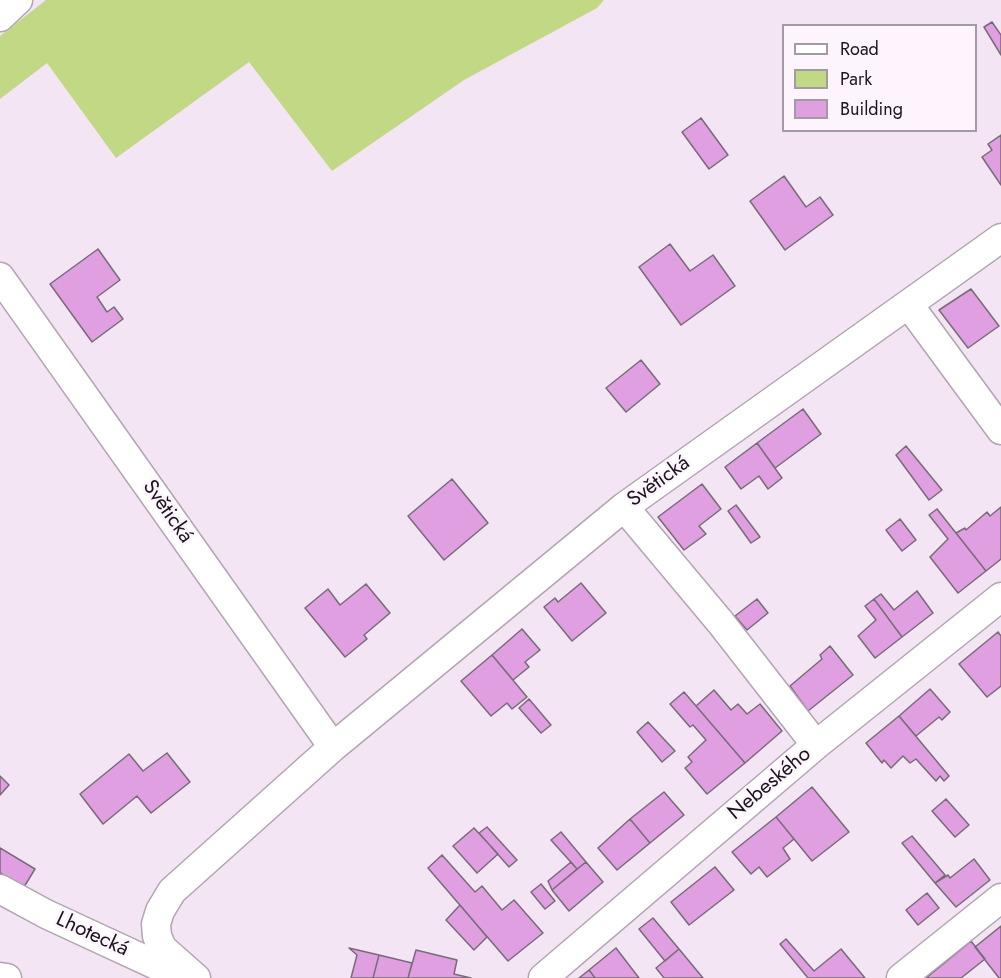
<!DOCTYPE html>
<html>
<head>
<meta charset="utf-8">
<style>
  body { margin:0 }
  #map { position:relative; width:1001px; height:978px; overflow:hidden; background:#f4e5f4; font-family:Jost,sans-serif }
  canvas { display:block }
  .legend { position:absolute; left:782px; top:24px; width:195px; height:108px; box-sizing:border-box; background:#fdf4fd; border:2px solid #a29ba3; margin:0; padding:8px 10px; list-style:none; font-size:18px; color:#1a151b }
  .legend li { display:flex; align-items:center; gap:12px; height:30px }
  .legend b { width:30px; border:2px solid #a29ba3 }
</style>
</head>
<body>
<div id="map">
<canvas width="1001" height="978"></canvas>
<ul class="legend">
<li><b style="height:8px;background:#fff"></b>Road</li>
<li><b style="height:16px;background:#c1d884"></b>Park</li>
<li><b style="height:16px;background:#df9fe1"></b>Building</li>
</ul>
</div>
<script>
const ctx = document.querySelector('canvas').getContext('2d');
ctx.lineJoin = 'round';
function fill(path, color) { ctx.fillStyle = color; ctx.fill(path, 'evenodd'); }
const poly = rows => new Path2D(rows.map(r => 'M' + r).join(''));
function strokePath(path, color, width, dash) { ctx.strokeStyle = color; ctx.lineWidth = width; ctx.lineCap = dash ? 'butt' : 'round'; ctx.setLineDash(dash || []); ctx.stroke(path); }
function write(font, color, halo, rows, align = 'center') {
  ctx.font = font + ' Jost,sans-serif'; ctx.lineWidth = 5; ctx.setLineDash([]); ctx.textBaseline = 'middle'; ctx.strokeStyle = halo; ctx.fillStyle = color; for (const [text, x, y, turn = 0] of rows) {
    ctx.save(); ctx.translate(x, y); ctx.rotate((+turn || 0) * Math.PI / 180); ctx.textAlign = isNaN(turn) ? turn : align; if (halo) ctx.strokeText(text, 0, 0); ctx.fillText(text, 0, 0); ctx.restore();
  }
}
const green = poly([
  [46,0,604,0,597,8,464,80,332,171,249,62,116,158,47,63,0,99,0,36]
]);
const building = poly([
  [992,22,1001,35,1001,55,984,27,992,22],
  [701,118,728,155,709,169,682,132,701,118],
  [1001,135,1001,185,982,157,992,150,988,144,1001,135],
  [784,176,806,207,820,197,833,215,785,250,750,201,784,176],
  [670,244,690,271,713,255,735,286,681,325,639,267,670,244],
  [98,249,120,280,97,297,107,312,114,307,123,319,92,342,50,284,98,249],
  [971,289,999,326,968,348,939,310,971,289],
  [641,360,660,384,626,412,606,388,641,360],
  [803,409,821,434,775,468,757,443,803,409],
  [757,443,782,478,768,489,759,476,741,489,725,467,757,443],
  [906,446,942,490,929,500,896,455,906,446],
  [452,479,488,523,444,560,408,516,452,479],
  [702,484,721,509,699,526,706,534,684,550,658,517,702,484],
  [736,505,760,537,751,543,728,511,736,505],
  [1001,507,1001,559,986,571,956,533,965,528,966,530,987,512,990,516,1001,507],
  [937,509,986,571,958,593,930,557,948,539,929,515,937,509],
  [900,519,916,540,902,551,886,530,900,519],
  [581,583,606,613,572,641,544,607,555,598,558,602,581,583],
  [366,584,390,613,364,635,367,639,345,657,305,608,328,589,340,605,366,584],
  [917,591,933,613,902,637,874,599,881,594,894,610,917,591],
  [757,599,768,613,747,630,735,616,757,599],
  [874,599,902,637,875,658,858,636,876,620,865,606,874,599],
  [522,629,540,650,525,662,529,667,513,680,492,655,522,629],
  [998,632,1001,636,1001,686,987,697,959,664,998,632],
  [830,646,853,675,808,711,790,686,822,659,820,655,830,646],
  [492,655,527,697,512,709,507,703,491,716,461,681,492,655],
  [930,689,950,712,942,720,939,717,916,736,899,716,930,689],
  [714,690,731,710,738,704,747,714,760,704,782,731,745,763,696,706,714,690],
  [684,692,745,763,707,794,685,768,692,762,688,757,706,740,693,725,690,727,670,704,684,692],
  [529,699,551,725,541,733,519,708,529,699],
  [899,716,949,776,944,781,940,776,936,781,916,759,910,763,903,756,891,768,884,760,882,763,866,743,899,716],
  [648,722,675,751,662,762,637,732,648,722],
  [167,753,190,782,151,813,137,796,103,824,80,794,129,754,143,771,167,753],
  [0,776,9,785,0,795,0,776],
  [812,787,849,832,812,861,776,817,812,787],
  [664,792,684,815,650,843,630,819,664,792],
  [946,799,969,825,955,837,932,811,946,799],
  [776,817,794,839,783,848,790,859,767,877,759,867,751,874,732,852,776,817],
  [630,819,650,843,617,870,598,848,630,819],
  [487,827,517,860,509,867,479,833,487,827],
  [474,828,498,854,477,873,453,846,474,828],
  [561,832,586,862,577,869,551,840,561,832],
  [912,836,945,875,935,883,902,843,912,836],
  [0,848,35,869,24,887,0,873,0,848],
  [442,855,475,892,482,886,502,910,514,900,543,933,508,961,428,868,442,855],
  [974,859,990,880,956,907,935,883,948,875,950,878,974,859],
  [571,862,577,869,552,890,548,881,571,862],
  [586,862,603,882,569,911,552,890,586,862],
  [715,867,734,890,689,925,671,902,715,867],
  [541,884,555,901,545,909,531,892,541,884],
  [927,893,939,908,918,925,906,910,927,893],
  [460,905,487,937,474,950,446,920,460,905],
  [653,918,679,949,665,961,639,929,653,918],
  [1001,926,1001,978,999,978,975,947,1001,926],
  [786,939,814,971,841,949,865,978,808,978,780,944,786,939],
  [971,941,985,959,961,978,926,978,971,941],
  [349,948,379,955,373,978,351,978,357,955,349,948],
  [616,948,639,978,595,978,589,970,616,948],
  [679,949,703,978,664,978,656,968,679,949],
  [416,950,457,960,454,974,471,978,408,978,416,950],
  [379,955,412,963,408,978,373,978,379,955],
  [589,970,595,978,579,978,589,970]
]);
const minor = poly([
  [0,17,18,0],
  [0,277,333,747],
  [909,305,1001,430],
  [624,507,721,623,816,745],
  [0,889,46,914,182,977],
  [0,977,7,978],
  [196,978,162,948,157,936,156,924,160,911,172,891,333,747,624,507,1001,238],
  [543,978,816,745,1001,597],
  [901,978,1001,898]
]);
const streetNames = [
  ["Světická",659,482,-36],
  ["Světická",167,512,55],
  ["Nebeského",770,784,-40],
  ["Lhotecká",92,935,25]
];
fill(green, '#c1d884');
fill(building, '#df9fe1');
strokePath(building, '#786b78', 1.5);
strokePath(minor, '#b2a4b2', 31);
strokePath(minor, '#fff', 28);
write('21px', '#1a151b', '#fdf4fd', streetNames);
</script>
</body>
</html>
